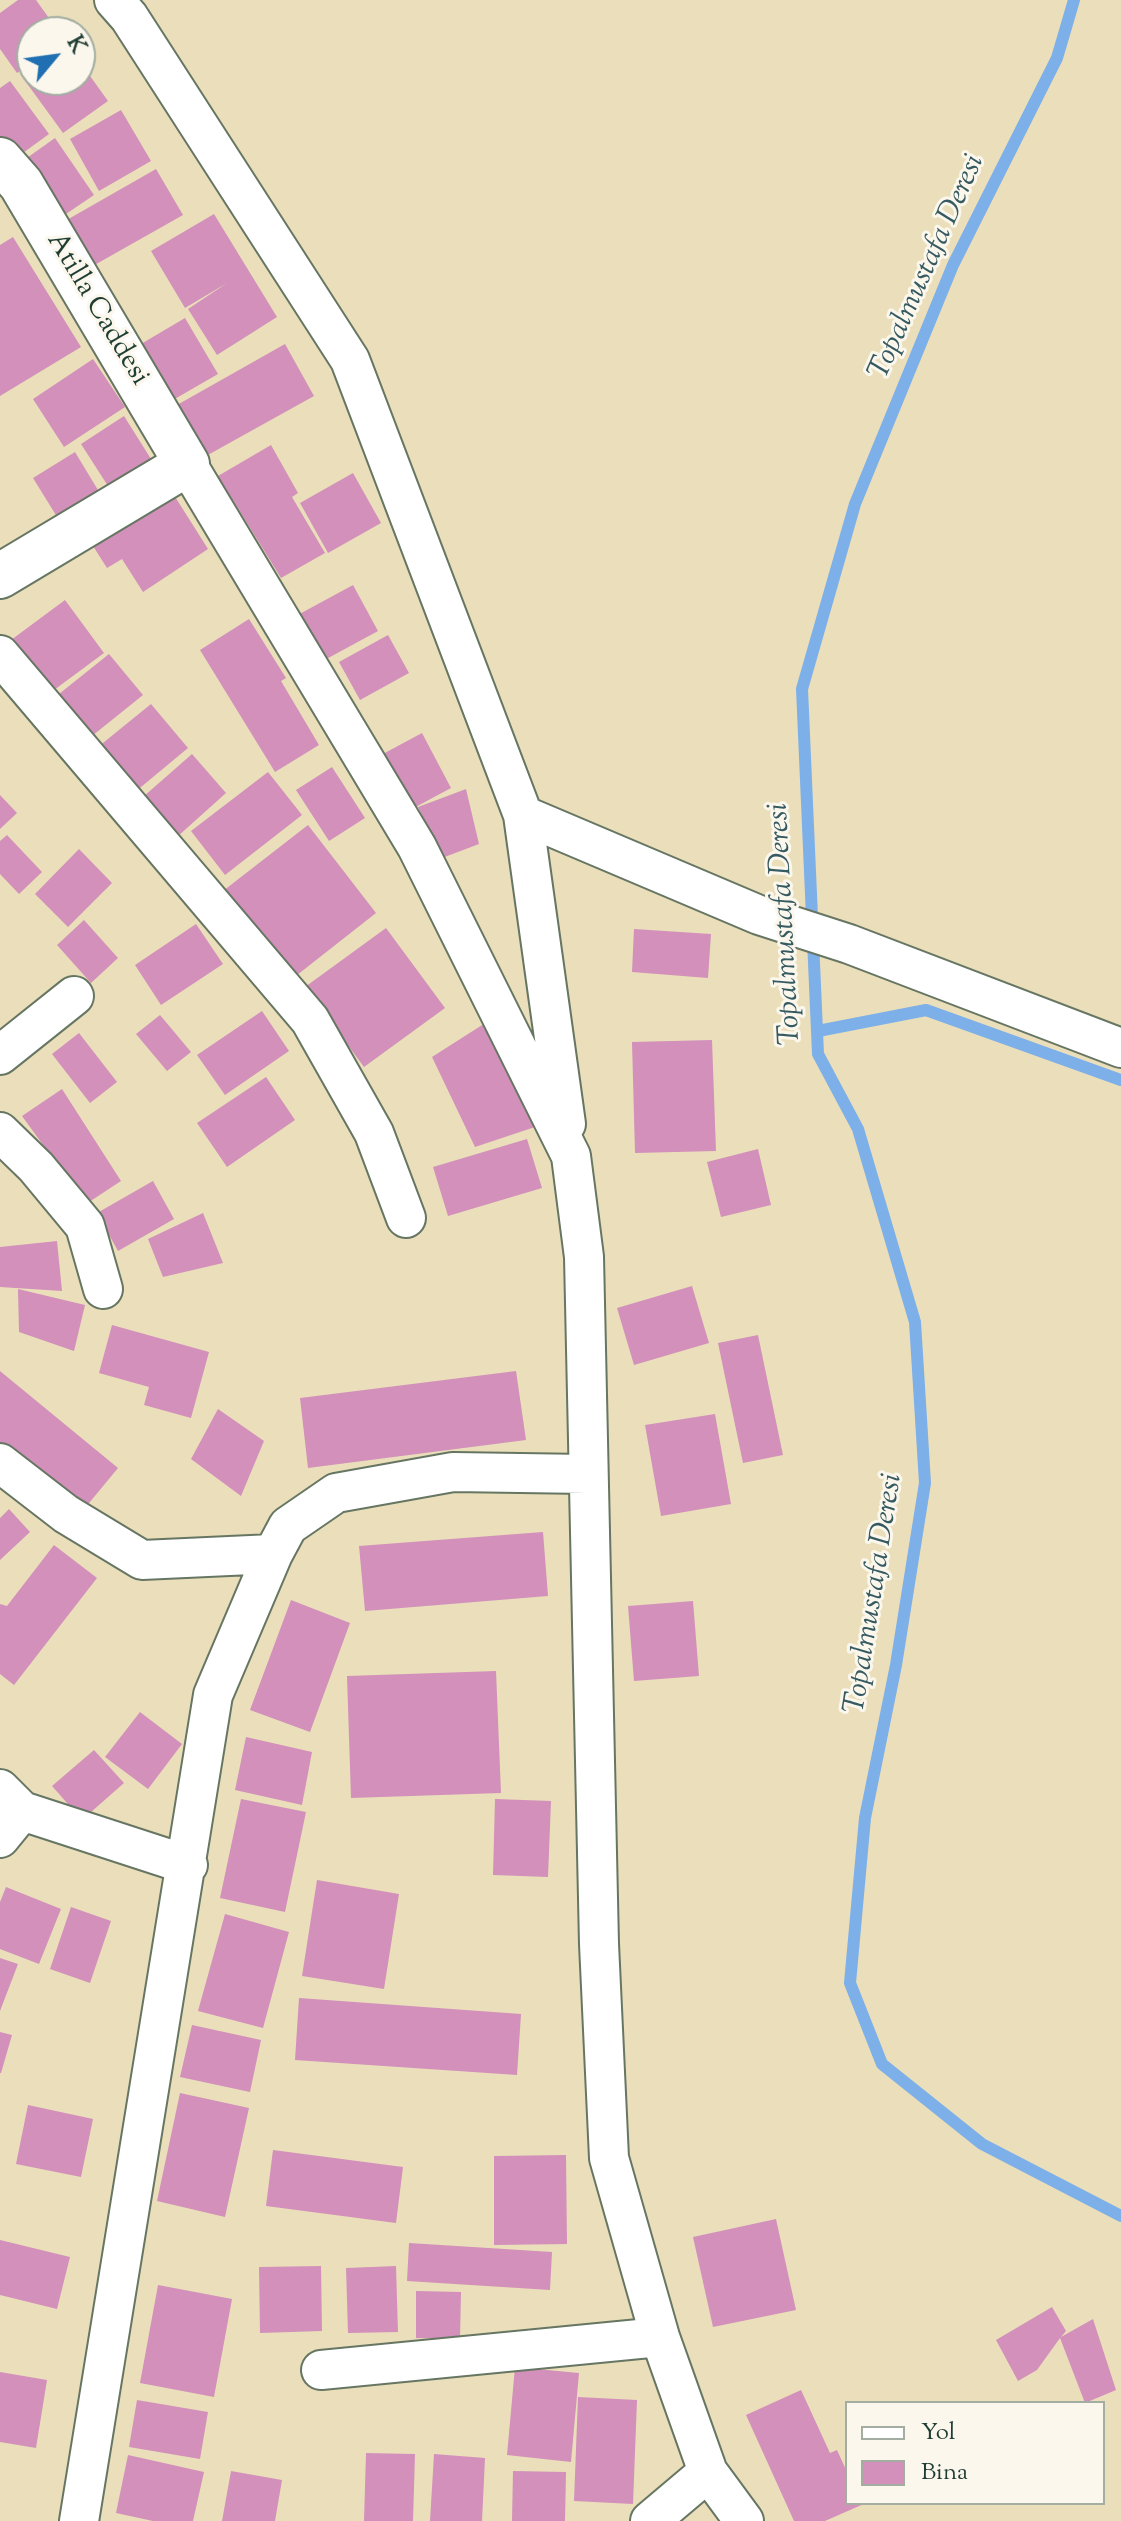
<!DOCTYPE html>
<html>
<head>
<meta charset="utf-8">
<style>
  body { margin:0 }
  #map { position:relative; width:1121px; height:2521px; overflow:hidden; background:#eadfba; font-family:"Sorts Mill Goudy",serif }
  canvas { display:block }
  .legend { position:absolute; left:845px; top:2401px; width:260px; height:104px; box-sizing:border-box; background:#fbf7ec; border:2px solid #a3ada2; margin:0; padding:10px 14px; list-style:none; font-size:24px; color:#1f3d34 }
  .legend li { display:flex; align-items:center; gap:16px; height:40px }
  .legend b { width:40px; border:2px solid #a3ada2 }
  .north { position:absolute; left:16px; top:16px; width:80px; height:80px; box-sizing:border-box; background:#fbf7ec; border:2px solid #a3ada2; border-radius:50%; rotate:61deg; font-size:22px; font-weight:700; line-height:32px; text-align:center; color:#1f3d34 }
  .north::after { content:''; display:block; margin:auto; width:28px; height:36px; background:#1f6fb2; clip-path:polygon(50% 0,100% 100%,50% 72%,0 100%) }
</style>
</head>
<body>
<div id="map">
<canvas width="1121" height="2521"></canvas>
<ul class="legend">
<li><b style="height:10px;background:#fff"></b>Yol</li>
<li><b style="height:22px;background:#d290bb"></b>Bina</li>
</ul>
<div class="north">K</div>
</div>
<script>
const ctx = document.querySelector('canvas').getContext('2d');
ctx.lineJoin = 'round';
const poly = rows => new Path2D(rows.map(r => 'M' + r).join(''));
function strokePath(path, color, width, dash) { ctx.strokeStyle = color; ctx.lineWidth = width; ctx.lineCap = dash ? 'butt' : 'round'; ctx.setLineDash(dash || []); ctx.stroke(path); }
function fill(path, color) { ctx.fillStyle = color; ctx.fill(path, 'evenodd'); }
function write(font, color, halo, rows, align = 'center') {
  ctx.font = font + ' "Sorts Mill Goudy",serif'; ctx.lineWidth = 6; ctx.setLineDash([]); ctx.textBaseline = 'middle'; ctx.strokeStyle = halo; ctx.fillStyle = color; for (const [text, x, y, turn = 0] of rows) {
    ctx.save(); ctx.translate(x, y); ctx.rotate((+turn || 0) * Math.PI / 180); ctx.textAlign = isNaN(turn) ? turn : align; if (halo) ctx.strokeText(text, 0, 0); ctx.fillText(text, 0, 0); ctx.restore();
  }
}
const stream = poly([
  [1074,0,1057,58,953,265,855,504,802,689,818,1054,858,1129,915,1322,925,1483,896,1665,865,1818,850,1983,882,2064,982,2144,1121,2216],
  [818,1031,926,1010,1121,1080]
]);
const building = poly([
  [18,0,36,0,59,32,32,32,32,63,17,73,0,49,0,13],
  [80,62,108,101,63,133,23,78,32,72,32,80,80,80],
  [10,81,49,134,16,158,0,136,0,88],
  [121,110,151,161,99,191,70,139],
  [55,138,94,195,63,216,24,160],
  [156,169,183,215,91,267,65,221],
  [214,214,277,317,217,355,188,309,227,283,185,308,151,251],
  [13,237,81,347,0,396,0,245],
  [185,318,218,374,173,400,141,344],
  [285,344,314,396,206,456,177,405],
  [93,359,125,407,64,447,33,399],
  [124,416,151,459,108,486,81,444],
  [271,445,298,493,292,497,325,553,281,578,218,476],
  [75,452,101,495,59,520,33,478],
  [353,473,381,523,328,553,300,503],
  [167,484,208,549,143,592,122,559,107,568,86,535],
  [353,585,378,631,319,663,294,617],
  [65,600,104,653,50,693,11,640],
  [249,619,286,678,281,681,319,745,275,772,200,650],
  [388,635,409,673,360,700,339,662],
  [109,654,143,695,87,740,54,698],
  [151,704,188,748,135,792,98,747],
  [422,733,451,788,410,810,381,755],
  [192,754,226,793,177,837,143,797],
  [332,767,365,818,329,841,296,790],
  [268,772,302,815,225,875,191,831],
  [466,789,479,844,442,858,418,807],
  [0,795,17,813,0,829],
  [308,825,376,913,292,979,223,891],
  [7,835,42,872,19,894,0,874,0,841],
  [79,849,112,883,68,927,35,894],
  [84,920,118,958,91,983,57,945],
  [196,924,223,964,161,1005,135,965],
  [386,928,445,1008,364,1067,305,987],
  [634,929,711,934,708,978,632,972],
  [262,1011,289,1051,225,1095,197,1055],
  [160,1015,191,1052,167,1071,136,1034],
  [490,1020,538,1126,475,1147,432,1057],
  [79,1033,117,1082,90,1103,52,1054],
  [712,1040,716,1151,635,1153,632,1042],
  [266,1077,295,1120,227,1167,197,1123],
  [62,1089,121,1181,86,1204,22,1116],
  [527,1139,542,1188,448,1216,433,1167],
  [758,1149,771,1205,721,1217,707,1162],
  [153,1181,174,1219,118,1251,97,1213],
  [203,1213,223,1263,163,1277,148,1239],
  [57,1241,62,1291,0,1287,0,1247],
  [692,1286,709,1343,634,1365,617,1308],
  [18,1289,85,1305,74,1351,19,1332],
  [112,1325,209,1352,191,1418,144,1405,149,1387,99,1373],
  [758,1335,783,1455,743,1463,718,1343],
  [0,1371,118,1468,80,1514,0,1448],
  [516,1371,526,1440,308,1468,300,1398],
  [218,1409,264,1441,241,1496,191,1459],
  [715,1414,731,1504,661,1516,645,1425],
  [9,1509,30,1532,0,1560,0,1518],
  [543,1532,548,1596,365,1611,359,1546],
  [54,1545,97,1578,14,1685,0,1674,0,1604,7,1606],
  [291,1600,350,1623,310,1732,250,1710],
  [693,1601,699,1676,634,1681,628,1606],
  [496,1671,501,1793,351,1798,347,1676],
  [140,1712,182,1744,148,1789,105,1757],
  [246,1737,312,1752,302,1805,235,1790],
  [94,1750,124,1783,82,1820,52,1786],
  [241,1799,306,1812,285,1912,220,1898],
  [495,1799,551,1801,548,1877,493,1875],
  [317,1880,399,1894,384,1989,302,1976],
  [6,1887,61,1909,39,1964,0,1949,0,1902],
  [71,1907,111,1921,90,1983,50,1969],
  [225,1914,289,1932,263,2028,198,2011],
  [0,1958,18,1964,0,2011],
  [299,1998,521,2014,517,2075,295,2060],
  [192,2025,261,2040,250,2092,180,2077],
  [0,2032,12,2035,1,2073,0,2073],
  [180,2093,249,2108,225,2217,157,2201],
  [28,2105,93,2119,81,2177,16,2164],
  [273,2150,403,2167,396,2223,266,2206],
  [566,2155,567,2244,494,2245,494,2156],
  [776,2219,796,2310,713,2327,693,2237],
  [0,2240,70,2257,57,2309,0,2295],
  [409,2243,552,2252,550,2290,407,2281],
  [321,2266,322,2331,260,2333,259,2267],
  [396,2266,398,2332,348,2333,346,2268],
  [158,2285,232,2299,214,2397,140,2383],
  [416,2291,461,2292,460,2339,416,2338],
  [1052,2307,1066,2331,1061,2337,1093,2319,1116,2390,1085,2403,1060,2338,1037,2370,1018,2381,996,2340],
  [515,2367,579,2373,571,2462,507,2455],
  [0,2372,47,2380,36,2448,0,2442],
  [801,2390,830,2453,837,2450,847,2472,847,2503,866,2503,825,2521,794,2521,746,2415],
  [578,2397,637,2400,633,2504,574,2501],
  [137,2400,208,2412,200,2459,129,2447],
  [366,2453,415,2454,413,2521,364,2521],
  [434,2454,485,2458,482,2521,430,2521],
  [128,2455,204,2472,193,2521,153,2521,116,2513],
  [231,2471,282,2480,275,2521,222,2521],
  [513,2471,566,2472,565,2521,512,2521]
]);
const minor = poly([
  [114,0,129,17,350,360,523,815,566,1124],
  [187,464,417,847,571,1156,584,1257,599,1944,609,2158,660,2337,708,2472,744,2521],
  [0,655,310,1020,374,1133,406,1218],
  [523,815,759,915,849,944,1121,1048],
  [0,1055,74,996],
  [0,1132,36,1167,85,1226,103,1289],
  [0,1463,66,1514,142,1560,273,1554],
  [0,1789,22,1811,188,1865],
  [0,1838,22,1811],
  [321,2370,660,2337],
  [79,2521,213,1695,273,1554,288,1526,336,1493,453,1472,587,1474],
  [650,2521,708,2472]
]);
const tertiary = poly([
  [0,160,21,184,187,464,0,576]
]);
const streetNames = [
  ["Atilla Caddesi",96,310,59]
];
const waterNames = [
  ["Topalmustafa Deresi",929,268,-66],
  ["Topalmustafa Deresi",787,924,-93],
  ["Topalmustafa Deresi",876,1594,-81]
];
strokePath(stream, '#7dafe9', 12);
fill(building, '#d290bb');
strokePath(minor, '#667663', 42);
strokePath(tertiary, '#667663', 48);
strokePath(minor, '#fff', 38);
strokePath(tertiary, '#fff', 44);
write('28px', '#1f3d34', '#fbf7ec', streetNames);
write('italic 30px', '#365a61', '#fbf7ec', waterNames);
</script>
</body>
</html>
